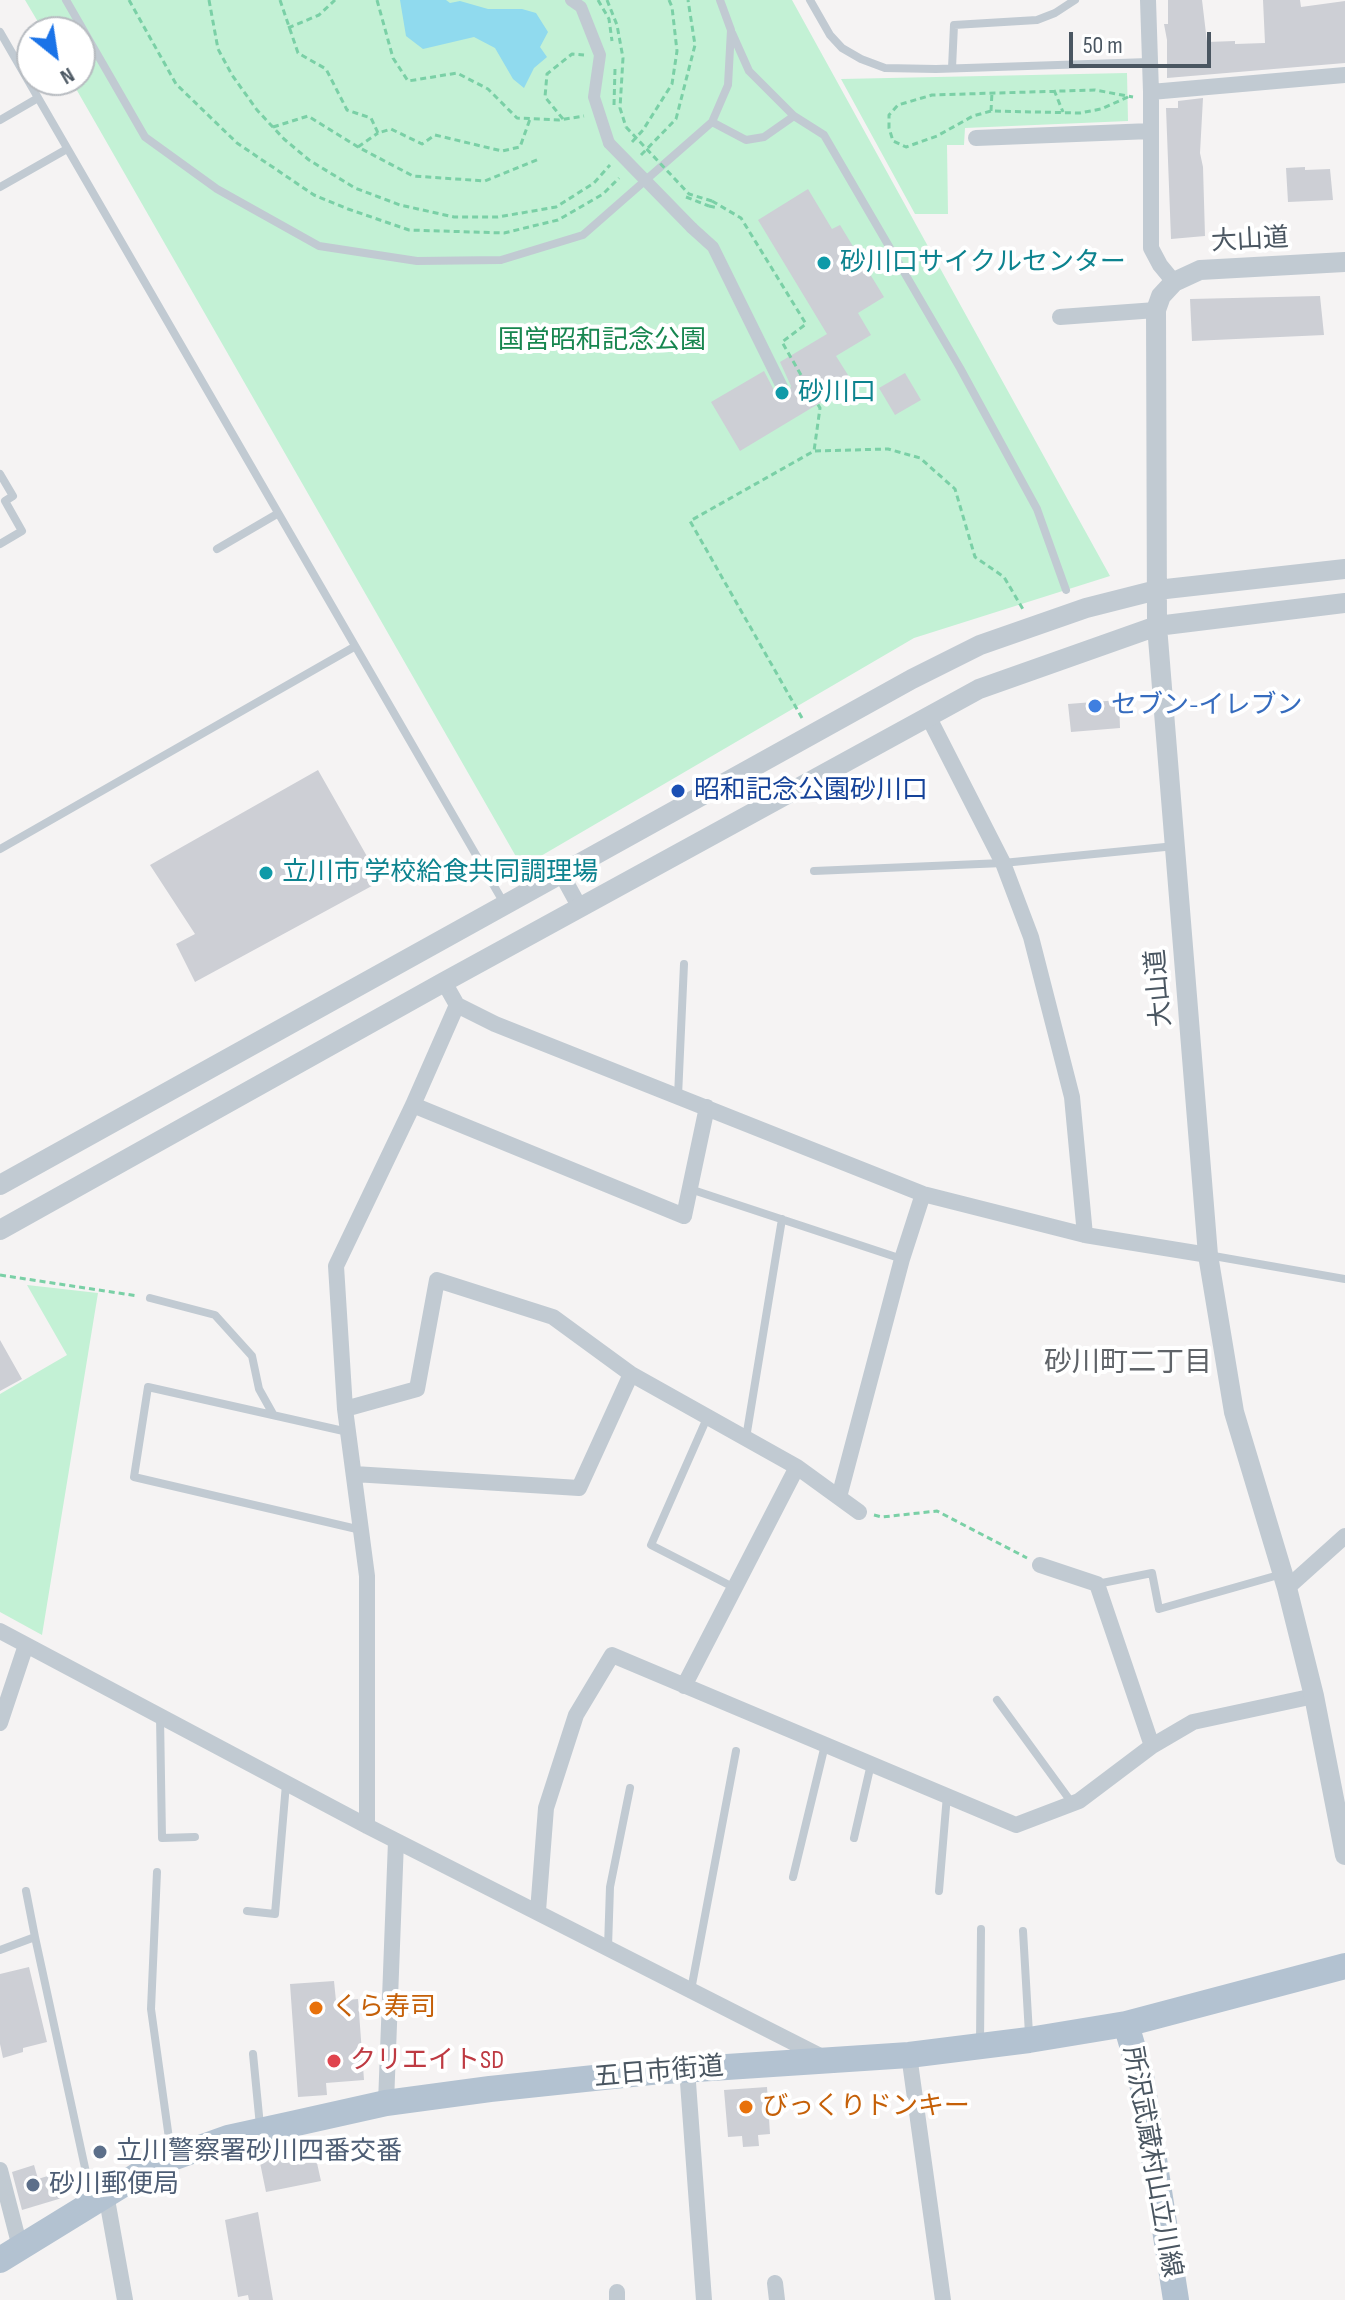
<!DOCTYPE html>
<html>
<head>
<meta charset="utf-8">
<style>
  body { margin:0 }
  #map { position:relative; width:1345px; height:2300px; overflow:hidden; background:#f5f3f3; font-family:"Sofia Sans Condensed",sans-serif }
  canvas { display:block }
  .north { position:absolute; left:16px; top:16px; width:80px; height:80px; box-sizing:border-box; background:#fff; border:2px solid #b7bbc0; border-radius:50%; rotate:150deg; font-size:22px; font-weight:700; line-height:32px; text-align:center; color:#4a5661 }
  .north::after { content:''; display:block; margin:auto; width:28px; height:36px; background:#1a73e8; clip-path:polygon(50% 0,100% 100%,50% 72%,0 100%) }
  .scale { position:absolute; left:1069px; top:32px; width:142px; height:36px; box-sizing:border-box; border:4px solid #4a5661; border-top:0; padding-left:10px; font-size:24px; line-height:28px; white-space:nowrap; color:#4a5661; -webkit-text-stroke:6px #fff; paint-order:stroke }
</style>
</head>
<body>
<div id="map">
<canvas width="1345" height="2300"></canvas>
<div class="north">N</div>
<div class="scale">50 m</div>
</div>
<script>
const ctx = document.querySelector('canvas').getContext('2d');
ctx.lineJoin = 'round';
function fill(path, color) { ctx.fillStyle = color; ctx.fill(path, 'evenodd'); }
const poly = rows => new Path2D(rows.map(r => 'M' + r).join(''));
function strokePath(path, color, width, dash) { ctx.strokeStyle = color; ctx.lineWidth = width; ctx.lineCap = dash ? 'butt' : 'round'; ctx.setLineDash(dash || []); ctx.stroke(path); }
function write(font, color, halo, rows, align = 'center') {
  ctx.font = font + ' "Sofia Sans Condensed","Noto Sans JP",sans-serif'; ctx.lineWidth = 8; ctx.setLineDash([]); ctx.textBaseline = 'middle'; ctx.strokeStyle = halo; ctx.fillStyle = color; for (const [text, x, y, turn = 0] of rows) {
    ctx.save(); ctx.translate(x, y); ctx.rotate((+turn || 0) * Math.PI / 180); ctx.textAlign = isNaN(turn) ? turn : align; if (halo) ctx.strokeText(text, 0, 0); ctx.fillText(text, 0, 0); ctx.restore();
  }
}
const green = poly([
  [25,0,792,0,1110,576,914,638,522,867,71,80,80,80,80,32,44,32],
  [1127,73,1128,121,965,128,964,145,947,145,948,214,915,214,841,79],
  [27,1285,98,1293,42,1635,0,1612,0,1394,67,1355]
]);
const water = poly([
  [400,0,446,0,450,3,460,1,488,9,522,9,536,13,548,32,540,47,547,57,534,68,524,88,513,79,495,48,474,37,423,49,406,36]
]);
const building = poly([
  [1168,0,1202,0,1207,42,1235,41,1235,44,1265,43,1263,0,1300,0,1301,7,1345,1,1345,63,1167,78,1167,40,1164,24,1168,24],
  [1203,98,1200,153,1203,167,1205,236,1171,239,1166,108,1178,108,1178,101],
  [1305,167,1305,170,1330,169,1333,200,1288,202,1286,168],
  [808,189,832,229,840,225,884,297,858,313,871,335,836,356,853,383,740,451,711,402,764,371,777,396,788,397,791,386,780,362,827,334,758,220],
  [1320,296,1324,335,1192,341,1190,299],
  [905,373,921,400,895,415,879,388],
  [1119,700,1120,728,1071,732,1068,704],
  [318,770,381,881,195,982,176,944,195,934,150,865],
  [0,1340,22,1379,0,1391],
  [29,1967,47,2042,23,2048,23,2052,3,2058,0,2044,0,1974],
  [334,1981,336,2001,358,1999,364,2080,326,2083,327,2095,298,2097,290,1984],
  [767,2087,770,2134,758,2135,759,2146,743,2147,742,2136,728,2137,724,2090],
  [311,2136,321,2181,266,2192,257,2148],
  [34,2165,38,2179,54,2174,62,2198,22,2210,12,2172],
  [258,2212,273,2300,249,2300,248,2295,238,2297,225,2220]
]);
const path = poly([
  [129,0,176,84,237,143,314,195,348,209,409,230,504,233,558,220,603,194,619,178],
  [209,0,218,49,232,75,257,110,284,139,309,160,355,188,400,205,454,217,498,217,556,207,594,183,610,165],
  [280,0,298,53,326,69,347,110,371,118,378,133,391,129,422,144,435,135,502,151,520,147,530,119],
  [377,0,393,58,408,81,457,73,488,89,517,118,559,120,584,116],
  [598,0,609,19,612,41],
  [607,0,617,25,623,58,620,108,626,127],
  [288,28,319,15,335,0],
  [1054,90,1063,112],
  [1128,97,1101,109,1080,113,991,111,973,116,937,136,906,147,893,141,889,128,889,115,898,105,932,95,1095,90,1133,97],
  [614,105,615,69],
  [991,111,992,92],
  [563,119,545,97,547,74,572,54,584,55],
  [273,127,308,116,358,147,413,176,485,181,539,159],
  [632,142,643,130,672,84,677,51,672,7,669,0],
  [358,147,378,133],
  [641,155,676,119,695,45,688,0],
  [712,201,741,218,806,324,782,342,820,408,814,451],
  [709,206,718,208],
  [802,718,690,521,814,451,888,449,920,458,955,489,975,557,1004,577,1024,611],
  [0,1275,138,1296],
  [874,1515,882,1517,937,1511,1027,1558]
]);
const service = poly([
  [66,0,145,137,217,189,319,246,417,261,501,260,583,235,712,122,728,85,731,30,720,0],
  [810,0,830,35,842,48,861,59,885,68,936,69,1149,62],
  [0,32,505,905],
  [952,68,954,25,1037,20,1055,13,1075,0],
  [794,116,824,135,960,368,1037,509,1066,590],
  [0,120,38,98],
  [712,122,746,140,764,137,794,116,749,71,732,33],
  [0,187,67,149],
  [0,474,13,496,5,501,22,531,0,544],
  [217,549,277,514],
  [0,849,354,647],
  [814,871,1003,863,1175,846],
  [678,1096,684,964],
  [690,1189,902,1259],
  [1208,1255,1345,1279],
  [150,1298,215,1315,252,1356,259,1389,273,1414],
  [707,1418,651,1545,733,1587],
  [348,1432,148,1387,134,1477,361,1530],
  [746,1438,782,1219],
  [1097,1584,1152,1573,1159,1609,1282,1574],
  [997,1700,1072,1803],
  [160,1716,162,1838,195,1837],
  [854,1838,871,1764],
  [157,1872,151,2009,171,2153],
  [793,1877,825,1745],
  [26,1891,35,1937],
  [939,1891,947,1795],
  [247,1911,275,1914,286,1784],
  [1023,1931,1029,2034],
  [608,1947,610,1887,630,1788],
  [0,1950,35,1937,92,2200],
  [691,1990,736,1751],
  [980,2044,981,1929],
  [253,2054,260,2126]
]);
const pedestrian = poly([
  [571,0,581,7,600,55,594,97,609,143],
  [692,228,713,247,783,389]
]);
const minor = poly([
  [1148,0,1151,92,1151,248,1160,265,1174,282],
  [1151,92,1345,75],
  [976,138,1151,131],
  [1060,317,1156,310],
  [928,716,1003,863,1031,937,1072,1097,1085,1235],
  [562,875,580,908],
  [457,1005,495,1024,923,1194,1085,1235,1208,1255],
  [413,1105,684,1216,707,1107],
  [345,1409,417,1389,437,1280,553,1317,631,1374,797,1467,859,1512],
  [354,1474,579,1488,631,1374],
  [839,1497,902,1259,923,1194],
  [1040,1565,1097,1584,1152,1746],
  [1287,1588,1345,1536],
  [0,1631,367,1826,822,2057],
  [684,1686,797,1467],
  [0,1723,26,1645],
  [367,1826,367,1576,345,1409,336,1266,413,1105,457,1005,444,982],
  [538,1911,546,1808,576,1715,612,1655,1016,1825,1079,1801,1152,1746,1193,1722,1314,1696],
  [909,2055,943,2300],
  [687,2069,704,2300],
  [386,2103,396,1841],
  [0,2170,20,2247],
  [106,2194,125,2300],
  [775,2283,777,2300],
  [617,2292,617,2300]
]);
const tertiary = poly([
  [1345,262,1200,270,1174,282,1161,296,1156,310,1157,626,1208,1255,1234,1412,1287,1588,1314,1696,1345,1855],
  [0,1185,912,679,980,645,1086,608,1157,590,1345,569],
  [0,1230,444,982,979,689,1157,626,1345,603]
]);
const primary = poly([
  [1126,2024,1141,2076,1176,2300],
  [0,2260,148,2169,172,2158,228,2138,292,2124,386,2103,490,2089,651,2072,909,2055,1029,2040,1126,2024,1345,1966]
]);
const pathBridge = poly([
  [626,127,689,194,712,201],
  [686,197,709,206]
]);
const pedestrianBridge = poly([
  [609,143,692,228]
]);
const markers = [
  [824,263,8,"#0f9aa8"],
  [782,393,8,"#0f9aa8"],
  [1095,706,8,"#3f7fe0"],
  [678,791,8,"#1a4fb4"],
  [266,873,8,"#0f9aa8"],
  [316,2008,8,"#e8710a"],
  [334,2061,8,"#e0444e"],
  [746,2107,8,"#e8710a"],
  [100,2152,8,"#5c6f8a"],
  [33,2185,8,"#5c6f8a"]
];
const streetNames = [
  ["大山道",1250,241,-3],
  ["大山道",1160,988,-95],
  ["五日市街道",659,2073,-5],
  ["所沢武蔵村山立川線",1151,2162,80]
];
const cultureNames = [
  ["砂川口サイクルセンター",840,263],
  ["砂川口",798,393],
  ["立川市 学校給食共同調理場",282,873]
];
const parkNames = [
  ["国営昭和記念公園",602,341]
];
const shopNames = [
  ["セブン-イレブン",1111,706]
];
const transitNames = [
  ["昭和記念公園砂川口",694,791]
];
const foodNames = [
  ["くら寿司",332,2008],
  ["びっくりドンキー",762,2107]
];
const healthNames = [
  ["クリエイトSD",350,2061]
];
const serviceNames = [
  ["立川警察署砂川四番交番",116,2152],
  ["砂川郵便局",49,2185]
];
const neighbourhoodNames = [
  ["砂川町二丁目",1128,1364]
];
fill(green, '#c3f1d5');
fill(water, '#90daee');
fill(building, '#cdcfd5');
strokePath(path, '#7ad0a6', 3, [6, 4]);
strokePath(service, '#c1cad2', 8);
strokePath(pedestrian, '#c1cad2', 12);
strokePath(minor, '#c1cad2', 16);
strokePath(tertiary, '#c1cad2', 20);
strokePath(primary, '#b3c2d1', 26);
strokePath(pathBridge, '#7ad0a6', 3, [6, 4]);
strokePath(pedestrianBridge, '#c1cad2', 12);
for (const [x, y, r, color] of markers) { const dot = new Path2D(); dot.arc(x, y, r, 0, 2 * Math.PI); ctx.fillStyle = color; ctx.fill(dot); strokePath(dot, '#fff', 3); }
write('26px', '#4a5661', '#fff', streetNames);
write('26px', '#0d838f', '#fff', cultureNames, 'left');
write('26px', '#17864f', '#fff', parkNames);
write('26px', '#366cbe', '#fff', shopNames, 'left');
write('26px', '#164399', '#fff', transitNames, 'left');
write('26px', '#c56008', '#fff', foodNames, 'left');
write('26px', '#be3a42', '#fff', healthNames, 'left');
write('26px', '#4e5e75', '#fff', serviceNames, 'left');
write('28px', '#5f6368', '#fff', neighbourhoodNames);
</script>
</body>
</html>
